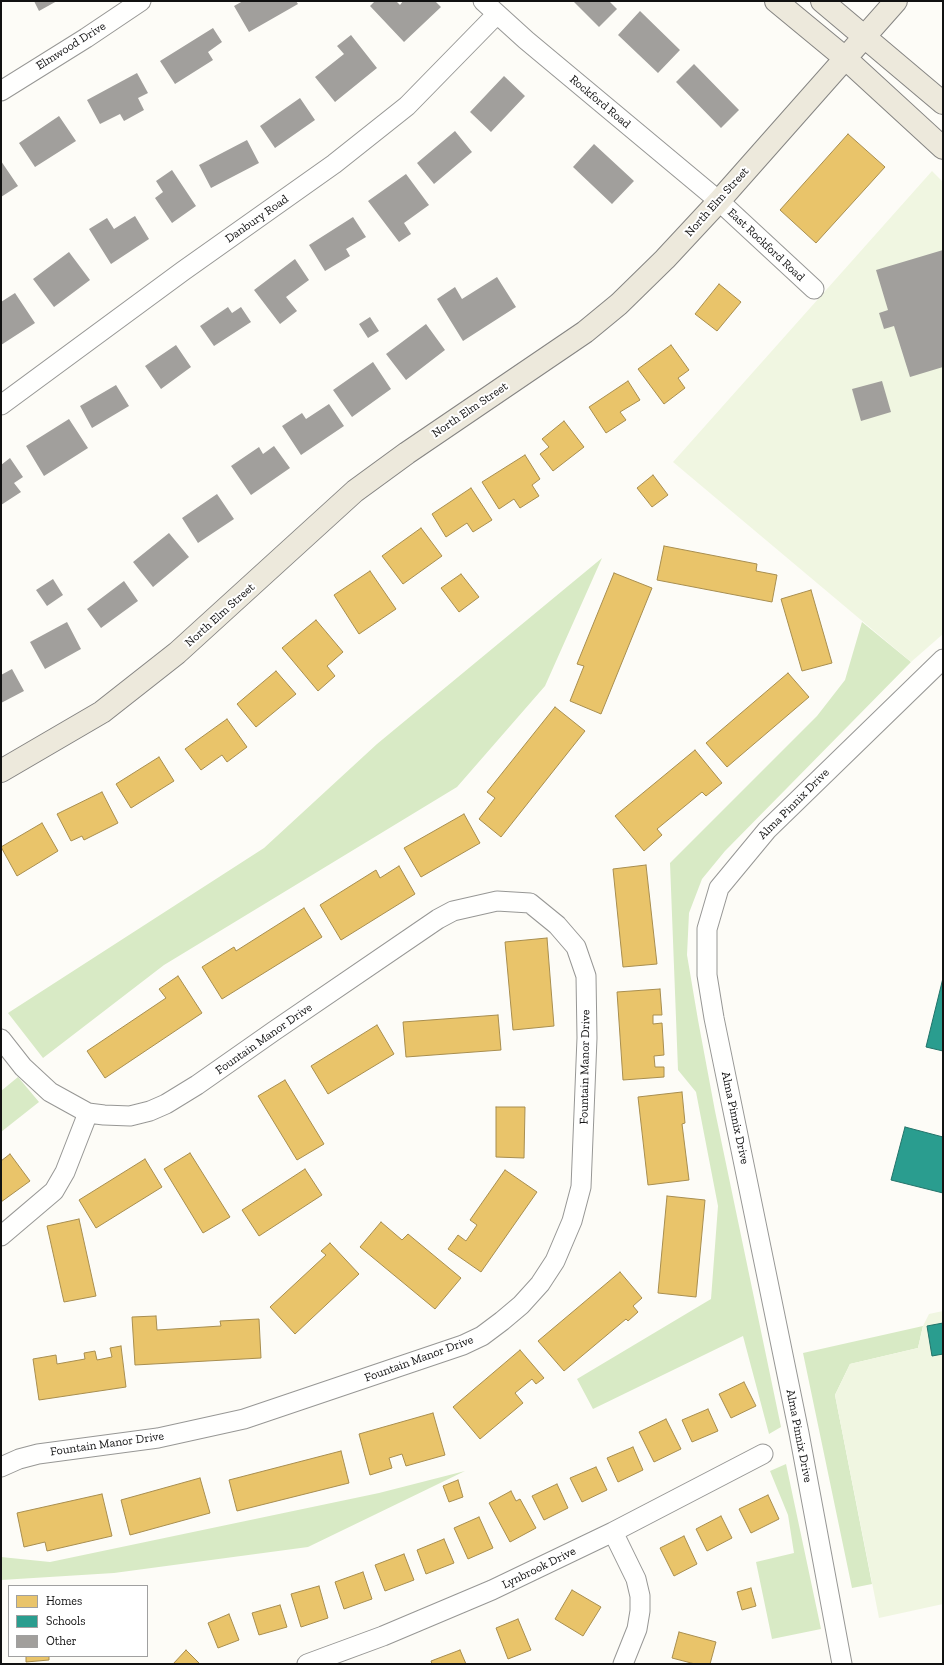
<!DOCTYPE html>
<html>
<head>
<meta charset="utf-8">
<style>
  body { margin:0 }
  #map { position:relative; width:944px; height:1665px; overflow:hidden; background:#fdfcf7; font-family:"Zilla Slab",serif }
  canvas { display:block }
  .frame { position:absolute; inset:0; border:2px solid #111; pointer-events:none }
  .legend { position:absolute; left:8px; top:1585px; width:140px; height:72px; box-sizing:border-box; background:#fff; border:1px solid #a0a0a0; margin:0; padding:5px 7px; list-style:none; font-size:12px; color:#111 }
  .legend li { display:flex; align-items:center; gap:8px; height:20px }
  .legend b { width:20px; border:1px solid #a0a0a0 }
</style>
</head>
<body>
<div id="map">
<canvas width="944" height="1665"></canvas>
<div class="frame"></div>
<ul class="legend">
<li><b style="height:11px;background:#e9c46a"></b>Homes</li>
<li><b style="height:11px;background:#2a9d8f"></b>Schools</li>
<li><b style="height:11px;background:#a19f9c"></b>Other</li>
</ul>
</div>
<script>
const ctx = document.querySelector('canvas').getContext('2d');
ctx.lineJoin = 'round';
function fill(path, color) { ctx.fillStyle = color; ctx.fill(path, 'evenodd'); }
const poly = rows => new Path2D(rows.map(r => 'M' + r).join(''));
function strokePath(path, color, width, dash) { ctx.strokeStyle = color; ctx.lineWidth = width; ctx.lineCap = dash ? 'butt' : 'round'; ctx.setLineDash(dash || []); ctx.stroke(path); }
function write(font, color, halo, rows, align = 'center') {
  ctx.font = font + ' "Zilla Slab",serif'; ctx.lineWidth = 4; ctx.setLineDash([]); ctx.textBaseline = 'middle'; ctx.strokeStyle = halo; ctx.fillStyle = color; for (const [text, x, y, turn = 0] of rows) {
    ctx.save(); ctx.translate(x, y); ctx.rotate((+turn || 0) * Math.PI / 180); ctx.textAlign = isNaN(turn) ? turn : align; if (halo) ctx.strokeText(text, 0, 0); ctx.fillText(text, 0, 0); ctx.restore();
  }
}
const forest = poly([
  [602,558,545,686,457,787,164,965,43,1058,8,1013,264,848,377,744],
  [862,622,911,662,725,851,702,879,689,913,687,955,698,1020,715,1111,781,1427,769,1434,743,1336,593,1409,577,1379,711,1299,718,1206,696,1092,678,1070,670,863,817,716,845,680],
  [18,1077,39,1102,1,1132,1,1091],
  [923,1326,918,1348,850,1364,835,1395,872,1584,852,1588,803,1353],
  [786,1464,821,1629,772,1639,756,1562,794,1553,788,1515,770,1471],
  [465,1471,308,1547,114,1573,1,1580,1,1557,50,1562,379,1493]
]);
const pitch = poly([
  [932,171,943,182,943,634,911,662,673,462],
  [943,1311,943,1604,879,1618,835,1395,850,1364,918,1348,923,1326,929,1314]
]);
const homes = poly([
  [848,134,885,167,816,243,780,210,848,134],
  [719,284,741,302,717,331,695,314,719,284],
  [671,345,689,370,678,378,685,388,664,404,638,369,671,345],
  [628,381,640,400,620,412,626,420,606,433,589,407,628,381],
  [564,421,584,447,553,471,540,454,549,447,542,439,564,421],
  [525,455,540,479,532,485,539,496,520,508,514,499,499,509,482,482,525,455],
  [653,475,668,495,652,507,637,488,653,475],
  [471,488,492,520,473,532,467,523,446,537,432,514,471,488],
  [421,528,442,556,403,584,382,556,421,528],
  [664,546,757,564,756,571,777,575,772,602,657,580,664,546],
  [370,571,396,609,359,634,334,595,370,571],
  [614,573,652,588,601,714,570,701,584,666,577,664,614,573],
  [461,574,479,597,459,612,441,588,461,574],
  [811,590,832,663,802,671,781,599,811,590],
  [316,620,343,652,327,666,335,676,318,691,282,648,316,620],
  [276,671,296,694,256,727,237,704,276,671],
  [788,673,809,697,727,767,706,743,788,673],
  [555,707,585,731,501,837,479,819,495,798,487,792,555,707],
  [227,719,247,747,227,762,222,755,201,770,185,749,227,719],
  [695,750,722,783,706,796,702,792,657,829,662,835,644,851,615,816,695,750],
  [159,757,174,781,131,808,116,784,159,757],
  [102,792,118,823,84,840,82,836,71,841,57,814,102,792],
  [464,814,480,843,421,877,404,848,464,814],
  [42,823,58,851,17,876,1,847,42,823],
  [646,865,657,964,623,967,613,869,646,865],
  [399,866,415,894,341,940,320,905,376,870,380,878,399,866],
  [304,908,322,937,222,999,202,967,234,947,236,951,304,908],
  [547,938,554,1026,513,1030,505,942,547,938],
  [178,976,202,1013,105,1078,87,1051,166,998,159,989,178,976],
  [660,989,662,1015,653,1015,653,1024,662,1023,664,1055,654,1056,655,1067,664,1067,664,1077,623,1080,617,992,660,989],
  [498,1015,501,1050,406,1057,403,1022,498,1015],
  [377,1025,394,1054,328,1094,311,1066,377,1025],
  [285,1080,324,1144,297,1160,258,1096,285,1080],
  [682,1092,685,1123,682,1124,689,1180,648,1185,638,1097,682,1092],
  [496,1107,525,1107,524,1158,496,1157,496,1107],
  [190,1153,230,1217,203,1233,164,1169,190,1153],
  [10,1154,30,1181,1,1202,1,1161,10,1154],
  [145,1159,162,1187,96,1228,79,1200,145,1159],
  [305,1169,322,1195,259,1236,242,1210,305,1169],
  [505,1170,537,1192,481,1272,448,1249,458,1235,466,1241,477,1225,470,1220,505,1170],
  [667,1196,705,1200,696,1297,658,1293,667,1196],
  [79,1219,96,1296,64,1302,47,1226,79,1219],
  [381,1222,402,1240,408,1234,461,1278,435,1309,360,1247,381,1222],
  [330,1243,359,1274,295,1334,270,1307,326,1255,321,1251,330,1243],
  [620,1272,642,1298,633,1306,638,1312,628,1321,626,1319,564,1371,538,1341,620,1272],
  [156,1316,157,1330,221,1326,220,1321,259,1319,261,1358,135,1365,132,1317,156,1316],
  [121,1346,126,1387,39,1400,33,1359,56,1355,57,1364,85,1359,84,1353,95,1351,97,1360,112,1357,110,1348,121,1346],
  [520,1350,544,1378,536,1384,532,1379,515,1393,523,1403,480,1439,453,1407,520,1350],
  [744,1382,756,1406,731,1418,719,1394,744,1382],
  [708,1409,718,1431,692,1442,682,1420,708,1409],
  [433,1413,445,1455,406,1466,402,1454,389,1458,392,1468,370,1475,359,1434,433,1413],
  [666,1419,681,1449,654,1462,639,1432,666,1419],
  [633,1447,643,1470,618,1482,607,1458,633,1447],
  [341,1451,349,1483,237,1511,229,1480,341,1451],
  [596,1467,607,1490,582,1502,570,1478,596,1467],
  [200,1478,210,1513,130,1535,121,1500,200,1478],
  [458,1480,463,1497,449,1502,443,1486,458,1480],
  [557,1484,568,1508,544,1520,532,1496,557,1484],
  [511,1491,516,1501,520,1499,536,1528,510,1542,489,1503,511,1491],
  [102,1494,112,1536,47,1551,45,1542,24,1547,17,1513,102,1494],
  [768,1495,779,1519,751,1533,739,1509,768,1495],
  [721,1516,732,1538,707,1551,696,1529,721,1516],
  [479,1517,493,1548,468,1559,454,1528,479,1517],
  [684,1536,697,1564,674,1576,660,1548,684,1536],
  [444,1539,454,1563,426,1574,417,1550,444,1539],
  [404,1554,414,1580,385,1591,375,1565,404,1554],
  [363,1572,372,1599,344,1609,335,1582,363,1572],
  [319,1586,328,1618,301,1627,291,1594,319,1586],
  [751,1588,756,1606,742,1610,737,1592,751,1588],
  [572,1590,601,1607,583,1636,555,1619,572,1590],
  [280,1605,287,1627,259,1635,252,1613,280,1605],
  [229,1614,239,1640,218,1648,208,1623,229,1614],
  [518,1619,531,1650,508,1659,496,1628,518,1619],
  [679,1632,716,1642,710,1664,695,1664,672,1658,679,1632],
  [186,1650,200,1664,173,1664,186,1650],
  [460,1650,466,1664,432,1664,431,1661,460,1650],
  [26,1656,49,1656,49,1660,26,1662,26,1656]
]);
const schools = poly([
  [943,978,943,1051,926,1047,943,978],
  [905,1127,943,1137,943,1193,891,1180,905,1127],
  [943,1323,943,1354,932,1356,927,1326,943,1323]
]);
const building = poly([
  [34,1,57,1,39,11],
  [243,1,296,1,298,4,249,32,234,6],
  [375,1,396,1,400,5,403,1,435,1,441,7,404,42,370,6],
  [573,1,609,1,617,9,599,27],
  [640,11,680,50,658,73,618,35],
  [213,28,222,42,208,52,213,60,175,84,160,61],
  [351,35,377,68,335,102,315,77,344,54,337,46],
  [694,64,739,110,721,128,676,82],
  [137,73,148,93,138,98,144,110,124,121,120,114,100,124,87,100],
  [504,76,525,96,491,132,470,112],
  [300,98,315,120,275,148,260,126],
  [59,116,76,141,35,167,19,143],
  [455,131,472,152,434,184,417,163],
  [247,140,259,163,211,188,199,165],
  [594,144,634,181,612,204,573,167],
  [1,161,18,186,1,197],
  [172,170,196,206,172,223,155,198,163,192,156,181],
  [406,174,429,205,404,223,411,234,399,242,368,201],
  [135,216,149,239,111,264,89,229,107,218,114,229],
  [353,217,366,237,346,249,350,256,325,271,309,245],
  [943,250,943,367,910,377,894,326,884,329,879,313,888,310,876,270],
  [69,252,90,280,54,307,33,279],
  [295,259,309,280,286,297,297,311,280,324,254,290],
  [497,277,516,307,463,341,437,299,455,287,462,299],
  [15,293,35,323,1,345,1,302],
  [228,307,232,313,241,307,251,322,214,346,200,326],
  [370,317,379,331,368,338,359,324],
  [426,324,445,350,406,380,386,354],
  [176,345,191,367,161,389,145,366],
  [373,362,391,389,352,417,333,390],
  [882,381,891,412,861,421,852,389],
  [116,385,129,406,92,428,80,406],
  [329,404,344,426,301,455,282,426,302,413,306,419],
  [69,419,88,448,44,476,26,446],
  [274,446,290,468,251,495,231,466,259,447,263,454],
  [10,458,23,477,14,483,21,492,1,505,1,465],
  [217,494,234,519,198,543,182,518],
  [169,533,189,557,153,587,133,562],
  [53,579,63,595,47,606,36,590],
  [124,581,138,601,101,628,87,609],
  [67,622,81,649,45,669,30,642],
  [12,669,24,691,1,703,1,675]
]);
const minor = poly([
  [483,1,526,40,719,201,814,289],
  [1,91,86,38,141,1],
  [1,405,183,271,334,164,407,106,497,14],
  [1,1039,23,1067,50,1092,88,1113,104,1115,130,1116,150,1111,166,1104,197,1085,274,1031,438,919,453,911,497,901,530,903,557,925,576,947,586,976,587,1038,581,1187,572,1221,555,1261,540,1284,521,1305,502,1321,482,1336,463,1345,244,1419,158,1438,38,1454,19,1459,1,1467],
  [1,1236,54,1191,65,1172,88,1113],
  [613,1532,636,1579,640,1596,640,1611,637,1629,623,1664],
  [307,1664,383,1636,492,1590,613,1532,763,1454],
  [842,1664,799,1433,714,1018,707,975,707,929,719,888,767,830,943,659]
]);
const major = poly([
  [776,1,845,58,943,148],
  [822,1,943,103],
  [1,771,102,712,177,653,355,491,407,453,585,332,619,304,665,259,719,201,896,1]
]);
const streetNames = [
  ["Elmwood Drive",71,46,-32],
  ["Rockford Road",600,102,40],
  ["North Elm Street",717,202,-48],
  ["Danbury Road",257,219,-35],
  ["East Rockford Road",766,245,43],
  ["North Elm Street",470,410,-34],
  ["North Elm Street",220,615,-42],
  ["Alma Pinnix Drive",794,804,-45],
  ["Fountain Manor Drive",264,1039,-35],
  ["Fountain Manor Drive",585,1067,-89],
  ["Alma Pinnix Drive",735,1118,78],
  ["Fountain Manor Drive",419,1359,-20],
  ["Alma Pinnix Drive",799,1436,79],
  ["Fountain Manor Drive",107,1444,-8],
  ["Lynbrook Drive",539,1568,-26]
];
fill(forest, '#d8eac5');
fill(pitch, '#f0f6e1');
fill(homes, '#e9c46a');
strokePath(homes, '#a88e4f', 1);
fill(schools, '#2a9d8f');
strokePath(schools, '#227369', 1);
fill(building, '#a19f9c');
strokePath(minor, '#979795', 21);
strokePath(major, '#858482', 24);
strokePath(minor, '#fffffe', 19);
strokePath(major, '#ede9dc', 22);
write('12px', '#111', '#fff', streetNames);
</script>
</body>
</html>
